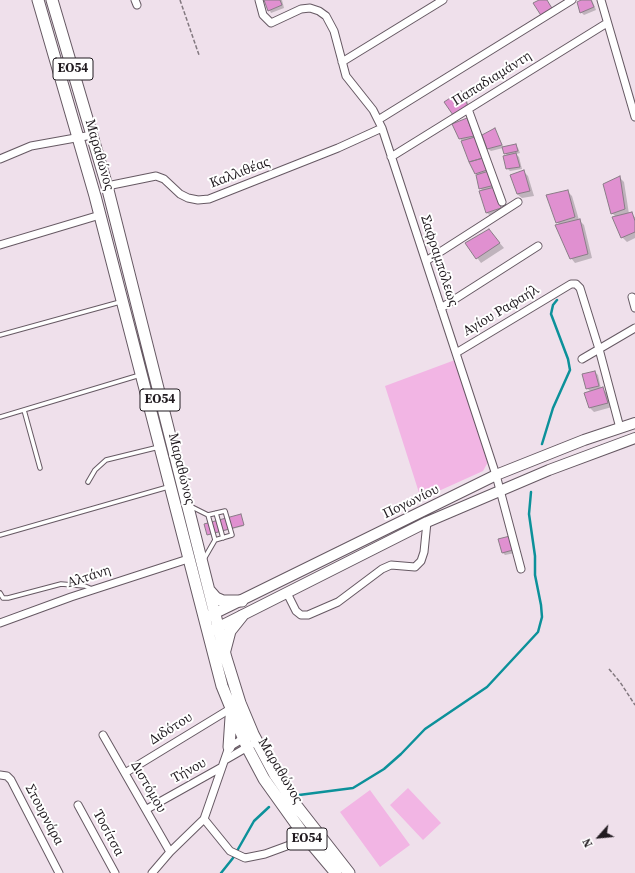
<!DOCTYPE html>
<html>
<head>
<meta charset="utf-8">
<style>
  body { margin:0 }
  #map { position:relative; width:635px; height:873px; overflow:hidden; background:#efe0eb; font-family:"Source Serif 4",serif }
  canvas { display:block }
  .north { position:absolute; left:579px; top:817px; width:40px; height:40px; -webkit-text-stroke:3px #fff; paint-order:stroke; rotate:243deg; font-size:11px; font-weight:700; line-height:16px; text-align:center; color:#211b20 }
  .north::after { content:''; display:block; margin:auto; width:14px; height:18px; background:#211b20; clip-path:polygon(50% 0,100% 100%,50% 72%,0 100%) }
</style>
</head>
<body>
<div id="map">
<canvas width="635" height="873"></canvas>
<div class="north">N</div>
</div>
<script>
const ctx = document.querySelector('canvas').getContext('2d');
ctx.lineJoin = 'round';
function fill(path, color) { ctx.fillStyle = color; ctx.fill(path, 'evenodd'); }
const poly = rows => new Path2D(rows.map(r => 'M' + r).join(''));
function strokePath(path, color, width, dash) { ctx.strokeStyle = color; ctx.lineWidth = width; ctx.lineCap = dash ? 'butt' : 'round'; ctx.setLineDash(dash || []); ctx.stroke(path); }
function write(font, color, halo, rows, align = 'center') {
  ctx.font = font + ' "Source Serif 4",serif'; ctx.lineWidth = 4; ctx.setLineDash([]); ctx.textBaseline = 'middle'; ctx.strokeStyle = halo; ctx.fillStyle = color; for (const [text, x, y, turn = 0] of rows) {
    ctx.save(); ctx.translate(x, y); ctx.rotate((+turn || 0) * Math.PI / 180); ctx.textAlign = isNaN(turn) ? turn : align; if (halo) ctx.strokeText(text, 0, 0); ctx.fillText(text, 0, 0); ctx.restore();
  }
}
const green = poly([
  [455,360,488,462,483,471,421,499,385,386],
  [408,788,441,823,423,840,390,805],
  [370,790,410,845,380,867,340,812]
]);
const shadow = poly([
  [265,0,282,0,284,8,271,13],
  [583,0,592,0,596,10,584,15,581,12],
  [461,93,465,97,472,111,458,118],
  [467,119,470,122,499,193,504,212,492,217,487,213,480,192,483,191,480,188,478,175,460,138],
  [495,130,504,148,515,145,518,148,520,153,516,154,519,157,522,169,510,171,507,168,507,156,503,148,491,151,488,149],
  [524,172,528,176,534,196,522,198,517,194],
  [620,178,624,182,629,214,635,217,635,238,627,242,622,237,616,217,612,213],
  [567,191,572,196,579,220,584,225,592,258,575,263,571,258,560,225,557,222],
  [493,235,504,248,481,263,467,244],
  [595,372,598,375,601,389,607,393,612,407,594,412,590,408,586,394,591,392,587,388],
  [241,516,244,526,208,535,205,525],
  [509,537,515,553,505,555,503,553]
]);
const stream = poly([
  [542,444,553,408,570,370,568,359,551,314,553,305,557,300],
  [299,795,353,788,384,769,401,754,425,729,487,687,538,632,542,617,541,605,535,575,535,556,529,514,531,492],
  [221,873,233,858,254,821,269,807]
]);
const building = poly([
  [264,0,280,0,282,5,268,11,264,0],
  [539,0,547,0,553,10,542,17,533,3,539,0],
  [581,0,591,0,594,7,580,13,577,2,581,0],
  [461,91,468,106,453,115,444,102,461,91],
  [467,118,474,136,459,139,452,124,467,118],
  [495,128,502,145,487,149,482,135,495,128],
  [475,137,483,158,469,162,461,141,475,137],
  [516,144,518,151,504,154,502,147,516,144],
  [516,153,520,167,506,169,503,156,516,153],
  [483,158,487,170,475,174,469,162,483,158],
  [524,170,530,191,517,194,510,175,524,170],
  [489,171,495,185,479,189,476,175,489,171],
  [620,176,625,209,611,214,603,184,620,176],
  [495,187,501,208,486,213,479,191,495,187],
  [568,190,575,217,556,223,546,195,568,190],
  [632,212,635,221,635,232,621,238,612,217,632,212],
  [580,219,588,254,570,259,555,225,580,219],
  [489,229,500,243,476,259,465,243,489,229],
  [595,371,599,386,586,389,582,374,595,371],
  [603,387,608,403,589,408,584,393,603,387],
  [241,514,244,525,207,535,204,524,241,514],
  [510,536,513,550,502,553,498,539,510,536]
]);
const path = poly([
  [180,0,199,55],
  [609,669,620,682,635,705]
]);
const service = poly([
  [0,335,120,302],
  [24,410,40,468],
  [0,417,140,375],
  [88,482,95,470,106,460,159,447],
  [190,506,208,515,225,511,232,535,215,540],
  [216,513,223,538],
  [0,535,168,487],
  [204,559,215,540,208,515],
  [0,593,3,598,8,598,61,584,85,586,92,589]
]);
const minor = poly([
  [135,0,137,5],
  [259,0,263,15,271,23,301,9,310,8,319,11,326,16,334,31,346,76,373,110,382,128,496,475,521,569],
  [601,0,635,117],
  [342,62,443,0],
  [468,109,502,202],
  [378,120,572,0],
  [391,157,607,23],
  [0,159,31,146,92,135],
  [107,186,156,176,164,179,180,194,188,198,198,200,209,199,338,148,382,128],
  [0,245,100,215],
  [426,261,518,202],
  [632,297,635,308],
  [441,308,538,246],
  [456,353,571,284,576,284,580,288,599,349,620,428],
  [582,359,635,328],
  [287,593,296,611,301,615,308,615,338,602,382,569,391,565,415,567,421,561,424,552,427,522],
  [0,623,71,597,188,559],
  [103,735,170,852],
  [225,760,251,745],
  [125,773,230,709],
  [0,775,7,776,11,780,59,873],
  [78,805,115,873],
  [147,809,222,767],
  [204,819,230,851,245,858,265,854,295,843,304,835],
  [152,873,170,852,204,819,229,747,246,737]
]);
const secondary = poly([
  [207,617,496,475,584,440,635,423],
  [211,631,427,522,549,470,635,438]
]);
const primary = poly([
  [38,0,95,196,222,686,247,747,264,779,304,835,336,873],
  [52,0,107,186,226,658,240,703,253,734,275,775,295,804,349,873],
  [209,590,216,598,223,601,242,601],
  [225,650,230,631,242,616],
  [229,747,231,717]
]);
const shields = [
  [73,69,40],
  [160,400,40],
  [307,839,40]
];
const shieldNames = [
  ["ΕΟ54",73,69],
  ["ΕΟ54",160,400],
  ["ΕΟ54",307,839]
];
const streetNames = [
  ["Παπαδιαμάντη",492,79,-32],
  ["Μαραθώνος",99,155,74],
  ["Καλλιθέας",240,173,-21],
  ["Σαφραμπόλεως",439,261,72],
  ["Αγίου Ραφαήλ",501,311,-31],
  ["Μαραθώνος",181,469,76],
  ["Πογωνίου",411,502,-26],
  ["Αλτάνη",89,577,-18],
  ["Διδότου",171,729,-32],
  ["Τήνου",189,771,-29],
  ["Μαραθώνος",280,771,59],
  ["Διστόμου",148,787,60],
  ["Στουρνάρα",44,815,62],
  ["Τοσίτσα",108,833,62]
];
fill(green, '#f2b5e4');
fill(shadow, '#0003');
strokePath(stream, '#0c919a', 2.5);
fill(building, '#e090d0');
strokePath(building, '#8a7c87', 1);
strokePath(service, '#665963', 5.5);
strokePath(minor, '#665963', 9);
strokePath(secondary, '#665963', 12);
strokePath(primary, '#665963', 13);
strokePath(path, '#82787f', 1.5, [4, 2]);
strokePath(service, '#fff', 3.5);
strokePath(minor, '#fff', 7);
strokePath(secondary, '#fff', 10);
strokePath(primary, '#fff', 11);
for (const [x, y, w] of shields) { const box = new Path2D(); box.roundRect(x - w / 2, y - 11, w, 22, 3); ctx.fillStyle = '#fff'; ctx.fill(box); strokePath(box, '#211b20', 1); }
write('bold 13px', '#211b20', null, shieldNames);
write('14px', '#211b20', '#fff', streetNames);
</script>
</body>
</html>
